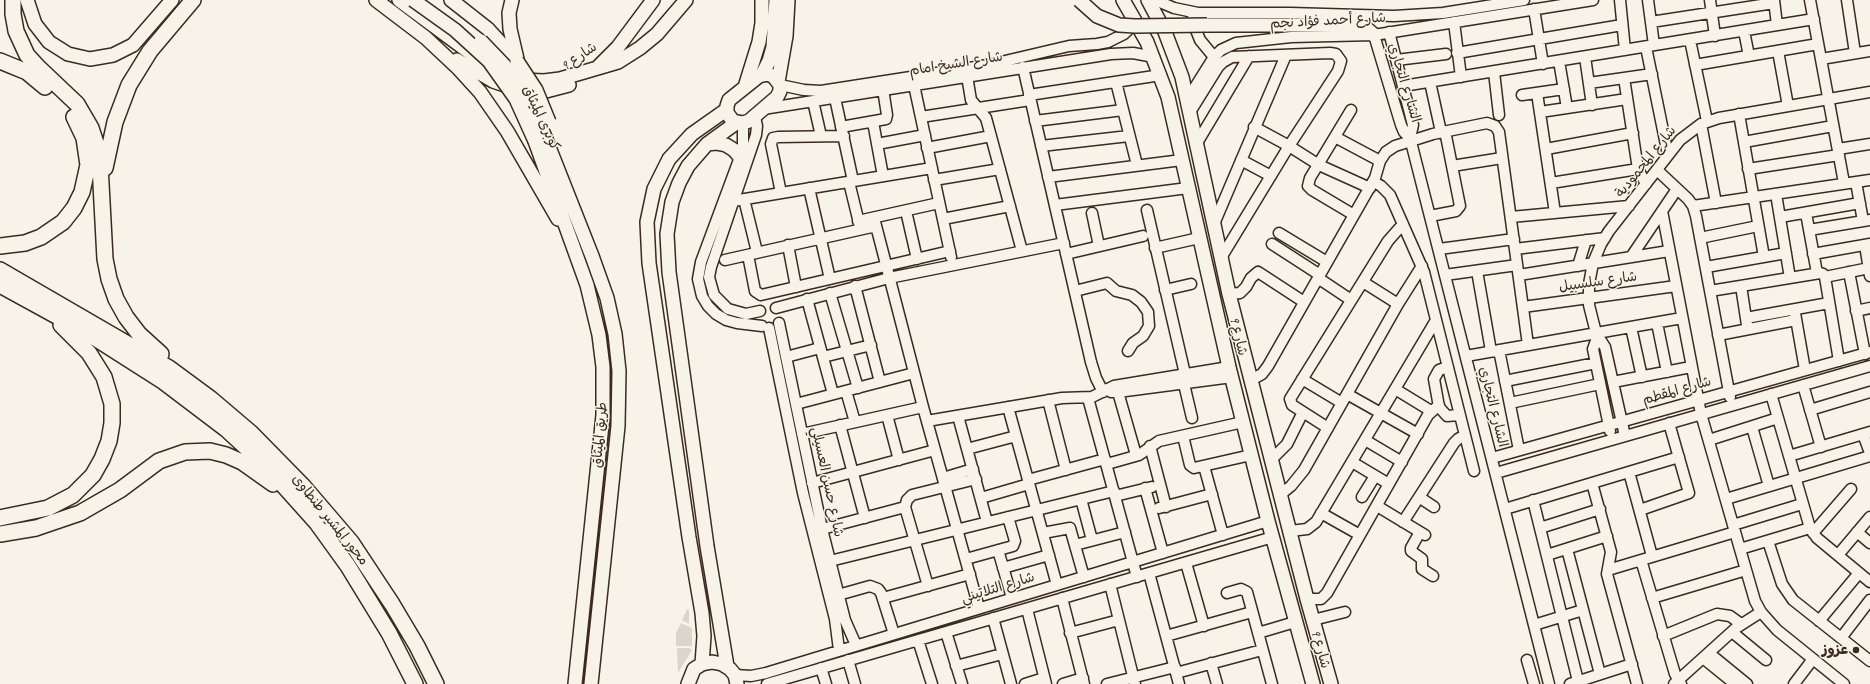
<!DOCTYPE html>
<html>
<head>
<meta charset="utf-8">
<style>
  body { margin:0 }
  canvas { display:block; background:#f7f3e8 }
</style>
</head>
<body>
<canvas width="1870" height="684"></canvas>
<script>
const ctx = document.querySelector('canvas').getContext('2d');
ctx.lineJoin = 'round';
function fill(path, color) { ctx.fillStyle = color; ctx.fill(path, 'evenodd'); }
const poly = rows => new Path2D(rows.map(r => 'M' + r).join(''));
function strokePath(path, color, width, dash) { ctx.strokeStyle = color; ctx.lineWidth = width; ctx.lineCap = dash ? 'butt' : 'round'; ctx.setLineDash(dash || []); ctx.stroke(path); }
function write(font, color, halo, rows, align = 'center') {
  ctx.font = font + ' Caveat,"Playpen Sans Arabic",sans-serif'; ctx.lineWidth = 3; ctx.setLineDash([]); ctx.textBaseline = 'middle'; ctx.strokeStyle = halo; ctx.fillStyle = color; for (const [text, x, y, turn = 0] of rows) {
    ctx.save(); ctx.translate(x, y); ctx.rotate((+turn || 0) * Math.PI / 180); ctx.textAlign = isNaN(turn) ? turn : align; if (halo) ctx.strokeText(text, 0, 0); ctx.fillText(text, 0, 0); ctx.restore();
  }
}
const green = poly([
  [687,609,689,610,689,624,682,620],
  [681,623,692,628,692,646,676,646,676,633],
  [677,648,689,648,692,650,678,673]
]);
const minor = poly([
  [1155,0,1174,8,1198,13,1290,13,1394,16,1443,13,1524,0],
  [1620,0,1625,50],
  [1648,0,1654,45],
  [1710,0,1715,36],
  [1774,0,1777,25],
  [1810,0,1844,183],
  [1847,0,1855,53],
  [1534,9,1543,64],
  [1192,20,1200,40,1214,57],
  [1454,22,1461,77],
  [1651,22,1774,3],
  [1744,31,1749,56],
  [1389,32,1413,125,1410,138],
  [1374,35,1401,125,1404,132,1410,138,1549,684],
  [1690,40,1707,121],
  [1646,47,1668,155],
  [1778,51,1788,106],
  [1457,53,1622,25],
  [1585,57,1592,105],
  [1821,59,1870,51],
  [1396,60,1446,54],
  [1559,61,1567,108],
  [1695,65,1818,44],
  [1023,67,1091,362,1096,378,1103,392],
  [1494,72,1499,115],
  [967,76,971,100,986,118,1022,251],
  [1624,78,1638,169,1646,184],
  [1116,82,1137,165],
  [1430,82,1441,132],
  [1589,83,1652,74],
  [780,85,804,90,821,91,988,65,1069,46,1097,44,1108,42,1124,34,1135,23],
  [914,85,951,257],
  [1403,86,1814,19],
  [1537,93,1555,213],
  [1029,95,1161,75],
  [1522,95,1564,89],
  [835,98,853,181],
  [1187,100,1214,57,1221,50,1236,43,1291,37,1374,35,1593,0],
  [813,101,821,136],
  [763,109,1111,54,1133,53,1154,57],
  [1351,110,1310,178,1308,186,1312,190,1354,215],
  [1190,112,1218,67,1223,62,1232,57,1330,53,1336,54,1341,61,1338,71,1289,146,1221,258],
  [1540,112,1627,99],
  [1739,114,1764,257],
  [755,117,757,126,756,135,711,267,709,277,714,295,728,309,746,314,760,311],
  [921,117,1030,100],
  [1035,121,1123,110],
  [873,122,883,176],
  [743,123,743,144,740,157,701,262,698,279,702,296,708,306,716,314,726,320,737,323,762,326],
  [1701,124,1716,203],
  [841,127,886,119,887,115,883,89],
  [1254,127,1289,146,1319,165,1370,188],
  [1335,137,1380,161],
  [1744,142,1833,126],
  [1197,143,1249,56],
  [877,144,925,135],
  [1041,146,1129,136],
  [927,148,991,136],
  [1546,149,1633,133],
  [1838,149,1870,144],
  [1241,160,1271,176],
  [1452,166,1502,158],
  [1748,169,1839,155],
  [1657,170,1688,199,1693,206,1696,216,1730,397],
  [1048,177,1182,160],
  [934,180,1000,169],
  [849,182,860,227],
  [1374,182,1381,186,1390,195,1424,272,1474,471],
  [1856,182,1863,221],
  [1551,183,1638,169],
  [809,188,830,279],
  [781,193,771,144,773,138,778,137,844,136],
  [1776,194,1790,278],
  [744,199,757,252],
  [733,201,932,168],
  [1055,205,1188,188],
  [1693,206,1870,180],
  [1147,210,1185,374],
  [906,211,917,259],
  [1662,211,1701,414,1755,601,1761,612,1777,630,1844,684],
  [1092,213,1099,246],
  [1806,213,1817,273],
  [1430,216,1456,211,1460,206,1445,131],
  [1511,217,1629,206],
  [1780,217,1860,203],
  [874,218,923,407,979,608],
  [943,219,1010,206],
  [858,221,939,203],
  [1214,224,1286,55],
  [1809,230,1870,220],
  [1279,233,1327,262],
  [1700,238,1758,226],
  [1272,244,1320,275],
  [788,245,796,287],
  [1865,245,1870,276],
  [1155,248,1199,238],
  [1439,249,1514,239],
  [1515,249,1605,238],
  [1066,254,1143,236],
  [1813,254,1870,244],
  [748,255,755,291,761,295,950,251],
  [1631,257,1677,189],
  [725,260,876,226],
  [1578,266,1586,240],
  [1706,267,1786,253],
  [1477,271,1491,351],
  [1849,272,1865,354],
  [1445,275,1517,265],
  [1519,275,1669,251],
  [1825,277,1869,268],
  [1318,278,1351,300],
  [1363,282,1398,304],
  [855,286,880,382],
  [1741,286,1747,325],
  [1165,290,1191,284],
  [1075,291,1107,283,1116,291,1132,295,1141,302,1148,312,1149,326,1143,336,1133,343,1128,351],
  [1710,291,1820,273,1823,274,1825,277,1839,361],
  [830,293,858,388],
  [1229,294,1240,293,1246,287,1251,278,1258,272,1304,302],
  [807,299,833,394],
  [1523,307,1676,286],
  [776,308,889,278,1064,243],
  [1856,311,1870,308],
  [1795,313,1805,370],
  [1746,318,1829,303],
  [779,323,822,529,845,620,856,645],
  [1657,323,1667,372],
  [1631,327,1642,377],
  [769,328,803,493,835,619,839,650],
  [1718,335,1796,320],
  [1597,338,1593,349,1610,431],
  [1499,350,1519,450],
  [1466,356,1682,318],
  [786,357,820,348],
  [823,357,871,345],
  [1448,367,1439,370,1434,379,1439,407,1447,416,1460,415],
  [1302,379,1342,403],
  [1251,380,1262,374,1268,366,1375,178,1380,161,1386,152,1395,146,1433,134,1487,123,1495,126,1499,132,1528,345],
  [1505,381,1596,363],
  [1613,382,1691,367],
  [1184,384,1192,418],
  [1803,385,1821,447],
  [1107,389,1111,392,1118,392,1232,377],
  [1395,389,1431,411],
  [846,391,855,422],
  [1118,392,1136,455],
  [1347,394,1418,434],
  [1771,394,1810,528,1817,538,1870,582],
  [1088,398,1137,577],
  [1048,400,1066,470],
  [1510,403,1600,384],
  [796,404,914,373],
  [1008,407,1057,585],
  [1810,410,1870,392],
  [887,415,899,460],
  [958,416,987,522],
  [927,421,1062,398,1092,397,1114,386,1229,367],
  [840,425,865,518],
  [1752,427,1769,486],
  [1328,428,1292,405,1290,399,1388,241,1403,224],
  [802,434,923,407],
  [1863,434,1870,453],
  [1183,436,1190,465,1194,468,1251,455],
  [1625,436,1605,347,1596,333,1589,305,1589,284,1593,263,1601,244,1609,231,1680,140,1701,124,1719,118,1870,92],
  [1365,440,1402,462],
  [1709,440,1778,418],
  [1150,446,1166,507],
  [967,449,1016,436],
  [1789,456,1870,432],
  [1492,458,1870,352],
  [1271,460,1287,444,1303,412],
  [1352,462,1389,484],
  [1107,464,1139,455,1159,441,1243,422],
  [1204,466,1223,535],
  [1629,472,1652,556],
  [1496,473,1870,366],
  [943,478,973,469],
  [1028,480,1105,459],
  [812,483,935,450],
  [1592,483,1611,552,1607,574,1637,684],
  [1145,488,1163,553],
  [1280,495,1291,486,1304,470,1398,304,1422,266],
  [1115,496,1152,487],
  [1362,497,1375,476],
  [1419,497,1434,507],
  [981,498,1029,484],
  [1081,499,1092,540],
  [1726,499,1870,456],
  [1533,500,1578,681],
  [1377,506,1425,535],
  [1159,508,1212,494],
  [1505,509,1679,457],
  [1640,510,1689,493,1669,423],
  [1321,513,1360,535],
  [1403,522,1454,443,1458,439,1465,435],
  [1733,525,1802,504],
  [1540,528,1600,509],
  [822,529,905,507],
  [1290,531,1307,529,1316,522,1436,320],
  [1420,532,1411,548,1411,551,1422,559,1422,569,1433,576],
  [1857,532,1870,543],
  [1043,533,1070,528,1084,577],
  [1813,533,1851,489],
  [1768,541,1782,584,1793,600,1870,661],
  [1075,545,1125,532],
  [1567,549,1600,674],
  [1740,549,1810,528],
  [998,550,1012,598],
  [1547,555,1607,536],
  [1838,555,1870,517],
  [966,559,1013,546,1015,541,1008,517],
  [1641,560,1675,674,1681,684],
  [830,561,1114,491],
  [1186,563,1204,626],
  [1003,568,1049,555],
  [1608,570,1735,532],
  [1149,573,1179,684],
  [1110,584,1135,684],
  [928,586,905,507,907,500,912,495,976,479],
  [1227,593,1241,589,1247,592,1272,684],
  [838,595,870,586,878,589,881,593,894,634],
  [883,598,970,574],
  [1062,598,1084,684],
  [1652,598,1746,570],
  [1307,599,1321,599,1327,593,1428,415,1439,405],
  [1027,609,1046,684],
  [993,618,1011,684],
  [1313,620,1345,612],
  [1819,621,1859,573],
  [1534,625,1583,610],
  [946,632,962,684],
  [1732,632,1766,660],
  [1070,633,1119,620],
  [1258,633,1295,622],
  [1166,636,1252,612],
  [1663,636,1717,614,1730,616,1741,624],
  [1841,638,1870,600],
  [918,640,932,684],
  [1709,653,1747,684],
  [1703,658,1735,684],
  [848,660,855,684],
  [1527,660,1534,684],
  [1211,663,1217,684],
  [956,666,1002,654],
  [821,668,826,684],
  [1176,673,1262,650],
  [735,675,751,676,766,673,1268,521],
  [767,684,1273,537],
  [1025,684,1044,678],
  [1063,684,1083,678],
  [1107,684,1175,667],
  [1570,684,1632,664],
  [1674,684,1736,628,1761,612],
  [1794,684,1813,659]
]);
const major = poly([
  [27,0,35,24,49,42,68,54,90,59,113,55,133,45,172,0],
  [376,0,426,38,459,69,480,92,507,131,558,219],
  [399,0,492,69],
  [451,0,488,29,517,61],
  [512,0,509,13,510,29,517,59],
  [1123,0,1147,42,1168,97,1229,367,1268,521,1313,684],
  [1148,0,1165,32,1182,77,1229,294,1307,599,1331,684],
  [1207,25,1355,25,1366,28,1374,35],
  [457,60,493,81,519,90,546,91,569,85],
  [599,66,618,47,653,0],
  [768,74,774,77,780,85,780,91,777,97,749,121,743,123,733,121,727,113,727,106,729,100,759,76,768,74],
  [762,75,769,61,773,47,776,0],
  [522,80,544,81,560,79,618,62,640,48,657,34,686,0],
  [778,82,786,36,788,0],
  [745,87,759,42,762,23,762,0],
  [545,137,592,256,607,298,615,334,619,371,618,426,591,684],
  [535,141,587,285,599,335,603,367,603,415,575,684],
  [707,144,716,143,726,145,734,150,740,157],
  [702,664,704,636,702,613,689,537,649,263,647,222,654,189,669,159,692,134,726,110],
  [727,666,707,546,669,272,667,234,672,202,679,183,688,166,707,144,736,123],
  [688,684,694,669,702,664,712,662,722,664,730,669,735,675,737,684]
]);
const highway = poly([
  [13,0,13,14,16,31,27,55,39,68,77,104,91,128,97,146,100,165,105,259,109,279,116,299,126,317,139,334,161,354],
  [0,61,27,72,45,87],
  [105,168,115,122,129,85,150,51,193,0],
  [0,246,25,243,41,237,63,222,74,208,82,192,88,165,84,138,74,117],
  [0,270,169,368,211,399,251,433,303,486,351,542,392,604,417,646,436,684],
  [0,285,84,331,164,382,226,429,265,465,317,523,348,566,389,633,415,684],
  [0,518,48,508,73,495,93,475,102,459,109,441,112,423,112,404,104,377,89,353,61,325],
  [0,534,36,528,80,513,120,490,159,461,185,452,210,451,226,455,242,462,273,484]
]);
const majorBridge = poly([
  [413,0,455,30,489,61,516,99,535,141],
  [1079,0,1097,16,1119,25,1135,26,1207,25],
  [481,41,504,65,521,87,534,111,545,137],
  [517,61,536,90,549,122]
]);
const markers = [
  [1856,650,4,"#3b2a1e"]
];
const streetNames = [
  ["شارع أحمد فؤاد نجم",1328,21,-3],
  ["شارع 9",579,57,-34],
  ["شارع الشيخ امام",956,64,-9],
  ["الشارع التجاري",1404,83,73],
  ["كوبرى الميثاق",541,118,65],
  ["شارع المحمودية",1646,162,-51],
  ["شارع سلسبيل",1598,282,-8],
  ["شارع 9",1238,336,77],
  ["شارع المقطم",1677,391,-16],
  ["الشارع التجاري",1493,407,76],
  ["طريق الميثاق",600,435,-85],
  ["شارع حسن العسيلي",827,482,78],
  ["محور المشير طنطاوى",330,520,51],
  ["شارع التلاتيني",998,588,-17],
  ["شارع 9",1320,649,74]
];
const poiNames = [
  ["عزوز",1848,650]
];
fill(green, '#dbd6cb');
strokePath(minor, '#3b2a1e', 13);
strokePath(major, '#3b2a1e', 16);
strokePath(highway, '#3b2a1e', 18);
strokePath(minor, '#f7f3e8', 10);
strokePath(major, '#f7f3e8', 13);
strokePath(highway, '#f7f3e8', 15);
strokePath(majorBridge, '#3b2a1e', 16, []);
strokePath(majorBridge, '#f7f3e8', 13);
for (const [x, y, r, color] of markers) { const dot = new Path2D(); dot.arc(x, y, r, 0, 2 * Math.PI); ctx.fillStyle = color; ctx.fill(dot); strokePath(dot, '#f7f3e8', 1.5); }
write('14px', '#3b2a1e', '#f7f3e8', streetNames);
write('bold 14px', '#3b2a1e', '#f7f3e8', poiNames, 'right');
</script>
</body>
</html>
